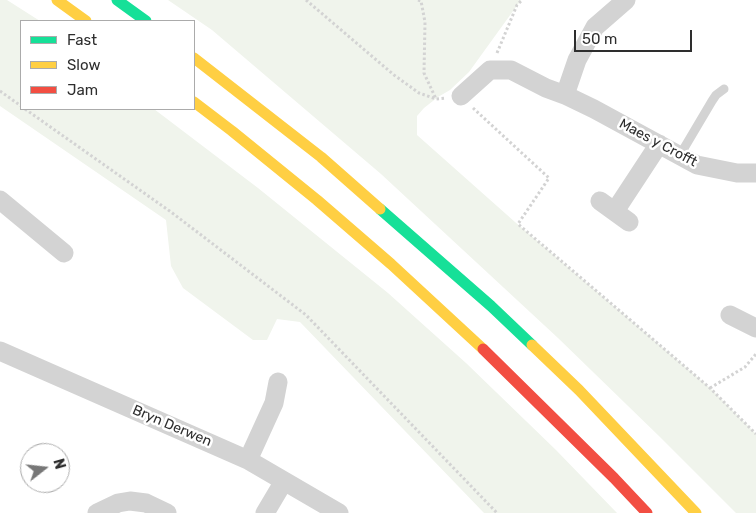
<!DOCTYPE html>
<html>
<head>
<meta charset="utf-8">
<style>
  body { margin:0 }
  #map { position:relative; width:756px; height:513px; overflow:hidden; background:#fff; font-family:Rubik,sans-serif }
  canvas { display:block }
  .legend { position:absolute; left:20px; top:20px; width:175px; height:90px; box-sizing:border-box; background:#fff; border:1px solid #ababab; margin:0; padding:6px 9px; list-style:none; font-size:15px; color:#2e2e2e }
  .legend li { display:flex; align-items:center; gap:10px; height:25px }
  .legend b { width:25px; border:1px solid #ababab }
  .north { position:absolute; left:20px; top:443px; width:50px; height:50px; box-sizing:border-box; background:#fff; border:1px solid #ababab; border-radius:50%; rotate:74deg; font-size:14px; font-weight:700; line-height:20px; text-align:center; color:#2e2e2e }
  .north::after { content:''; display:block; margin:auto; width:18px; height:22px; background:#777; clip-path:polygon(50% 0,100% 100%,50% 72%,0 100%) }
  .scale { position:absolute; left:574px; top:30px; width:118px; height:22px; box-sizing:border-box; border:2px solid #2e2e2e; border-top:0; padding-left:6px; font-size:15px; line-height:18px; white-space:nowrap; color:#2e2e2e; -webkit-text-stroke:4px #fff; paint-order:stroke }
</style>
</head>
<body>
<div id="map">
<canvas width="756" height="513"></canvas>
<ul class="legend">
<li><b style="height:6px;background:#16e098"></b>Fast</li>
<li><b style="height:6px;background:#ffcf43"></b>Slow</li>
<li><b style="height:6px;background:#f24e42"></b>Jam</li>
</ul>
<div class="north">N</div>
<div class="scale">50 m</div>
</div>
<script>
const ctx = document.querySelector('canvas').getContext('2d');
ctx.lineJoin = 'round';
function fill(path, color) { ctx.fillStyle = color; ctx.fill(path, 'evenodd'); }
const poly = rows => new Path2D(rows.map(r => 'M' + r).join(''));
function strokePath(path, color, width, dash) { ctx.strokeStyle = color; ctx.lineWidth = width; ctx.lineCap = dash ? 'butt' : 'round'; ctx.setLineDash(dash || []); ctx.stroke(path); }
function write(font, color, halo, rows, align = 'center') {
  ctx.font = font + ' Rubik,sans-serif'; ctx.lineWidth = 5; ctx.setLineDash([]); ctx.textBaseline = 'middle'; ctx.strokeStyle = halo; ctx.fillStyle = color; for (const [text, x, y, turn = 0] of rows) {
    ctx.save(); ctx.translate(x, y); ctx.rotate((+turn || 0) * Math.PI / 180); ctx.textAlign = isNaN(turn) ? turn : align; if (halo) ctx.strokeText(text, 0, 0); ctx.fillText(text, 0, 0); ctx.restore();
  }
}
const green = poly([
  [0,0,7,0,40,21,21,21,21,109,154,109,258,188,388,293,466,363,556,450,617,513,484,513,300,322,277,319,267,340,253,340,183,288,171,266,166,220,0,106],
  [168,0,521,0,469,72,450,90,438,97,424,108,417,116,417,135,515,222,710,388,756,434,756,513,736,513,661,438,558,338,381,174,212,30]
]);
const path = poly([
  [306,0,394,75,419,93,436,99,446,98],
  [418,0,421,1,425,22,424,73,436,99],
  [497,53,517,5,522,0],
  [0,91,21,106],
  [473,108,549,178,518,224,710,388,756,434],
  [25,109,171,212,306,315,497,513],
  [710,388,745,367,756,354]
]);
const lane = poly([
  [680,155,712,101,716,95,724,89]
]);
const street = poly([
  [565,95,594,109,697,165,737,173,756,173],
  [461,96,490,70,511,70,546,88,565,95,577,60,595,27,626,0],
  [0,200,64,253],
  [600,201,629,222],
  [615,211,659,144],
  [730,315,756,328],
  [0,351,248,460,339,513],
  [248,460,274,403,278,382],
  [97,513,118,503,130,501,146,503,167,513],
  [265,513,284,481]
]);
const fast = poly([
  [117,0,146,21],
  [380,209,491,306,532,345]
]);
const slow = poly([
  [57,0,86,21],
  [194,58,321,157,380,209],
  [194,102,232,131,317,200,391,264,483,349],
  [532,345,579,390,696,513]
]);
const jam = poly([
  [483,349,614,478,647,513]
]);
const streetNames = [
  ["Maes y Crofft",658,143,28],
  ["Bryn Derwen",172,426,23]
];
fill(green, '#f0f4ec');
strokePath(path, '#d3d3d3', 3, [2.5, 2.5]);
strokePath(lane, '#d3d3d3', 9);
strokePath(street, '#d3d3d3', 19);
strokePath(fast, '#16e098', 11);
strokePath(slow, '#ffcf43', 11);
strokePath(jam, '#f24e42', 11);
write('14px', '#2e2e2e', '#fff', streetNames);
</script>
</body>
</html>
